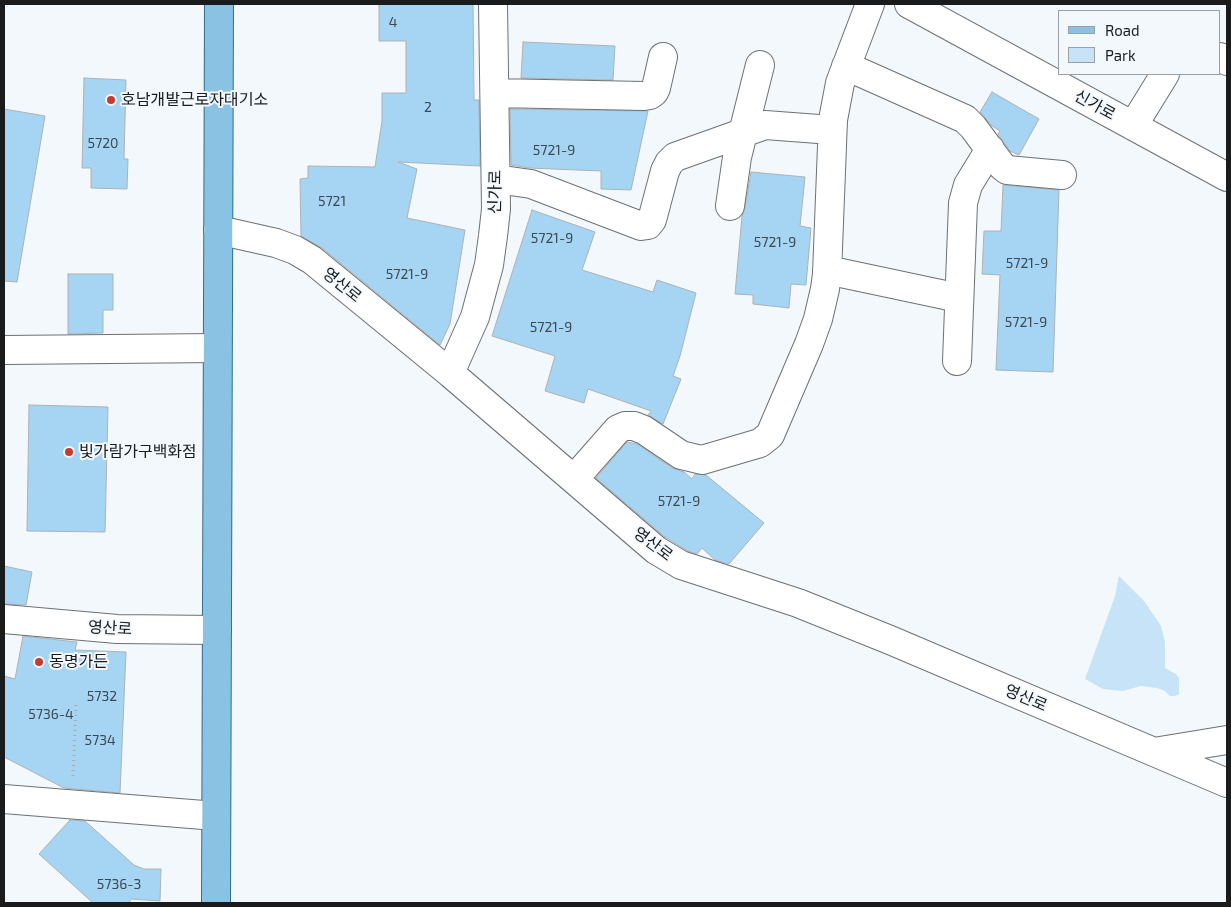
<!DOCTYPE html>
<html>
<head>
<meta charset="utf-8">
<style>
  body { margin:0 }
  #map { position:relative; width:1231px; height:907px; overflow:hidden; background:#f2f8fc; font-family:"Exo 2",sans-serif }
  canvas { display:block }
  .frame { position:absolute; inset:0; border:5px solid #191b1d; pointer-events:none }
  .legend { position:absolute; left:1058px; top:10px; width:162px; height:65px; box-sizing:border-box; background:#f2f8fc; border:1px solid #9ba0a3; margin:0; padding:6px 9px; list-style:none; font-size:15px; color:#191b1d }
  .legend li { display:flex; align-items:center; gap:10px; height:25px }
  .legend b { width:25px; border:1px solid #9ba0a3 }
</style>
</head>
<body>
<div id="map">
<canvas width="1231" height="907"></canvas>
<div class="frame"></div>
<ul class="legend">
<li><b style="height:6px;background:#8ac2e3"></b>Road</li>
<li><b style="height:14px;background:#c7e3f7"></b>Park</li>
</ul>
</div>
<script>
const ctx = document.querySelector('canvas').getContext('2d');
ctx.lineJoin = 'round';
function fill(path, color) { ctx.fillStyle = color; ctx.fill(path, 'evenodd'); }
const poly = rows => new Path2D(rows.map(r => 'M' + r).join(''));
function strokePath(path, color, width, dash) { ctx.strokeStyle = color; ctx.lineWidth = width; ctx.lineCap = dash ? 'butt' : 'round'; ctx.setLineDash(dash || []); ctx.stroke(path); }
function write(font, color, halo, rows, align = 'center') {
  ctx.font = font + ' "Exo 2","Noto Sans KR",sans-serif'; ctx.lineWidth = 4; ctx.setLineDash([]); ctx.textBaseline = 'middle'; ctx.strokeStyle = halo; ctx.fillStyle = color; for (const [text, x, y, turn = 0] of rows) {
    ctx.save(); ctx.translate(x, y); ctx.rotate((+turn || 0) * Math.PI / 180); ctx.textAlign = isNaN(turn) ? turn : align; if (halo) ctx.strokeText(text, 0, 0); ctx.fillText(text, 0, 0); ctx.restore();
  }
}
const green = poly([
  [1119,576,1144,601,1161,626,1165,642,1165,668,1176,674,1179,678,1179,694,1175,696,1170,696,1165,691,1157,688,1141,686,1123,691,1103,689,1085,679,1115,596]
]);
const building = poly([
  [379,4,473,4,474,100,479,100,480,166,398,162,417,169,407,218,465,230,450,324,440,345,322,248,301,236,300,179,308,178,308,166,375,167,382,121,382,93,406,93,406,41,379,41,379,4],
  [523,42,615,46,613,80,521,78,523,42],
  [84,78,126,80,124,159,128,159,127,189,91,188,91,168,82,168,84,78],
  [992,92,1039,119,1019,155,1010,151,998,134,1000,131,992,126,980,112,992,92],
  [4,109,45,116,17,282,4,281,4,109],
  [510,109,648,111,631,190,601,189,601,171,529,168,511,165,510,109],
  [751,172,805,177,800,226,811,228,806,285,791,284,789,308,753,304,753,295,735,294,742,216,745,208,751,172],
  [1003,185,1059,190,1053,372,996,370,1000,275,982,274,984,231,1001,231,1003,185],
  [532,210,595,232,582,270,653,292,657,280,696,293,680,356,673,376,681,379,663,424,648,415,651,411,588,389,584,403,545,391,555,356,492,336,532,210],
  [68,274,113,274,113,310,103,310,103,333,68,334,68,274],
  [29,405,108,407,105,532,27,531,29,405],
  [627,442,637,444,672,468,684,472,692,479,695,474,706,475,764,523,729,564,715,560,702,548,697,554,688,551,665,537,596,478,627,442],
  [4,566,32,572,26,605,4,604,4,566],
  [23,636,77,642,75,650,126,652,120,793,64,788,4,757,4,676,15,679,23,636],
  [70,820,85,821,134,865,144,869,161,869,160,901,131,899,129,903,93,903,39,854,70,820]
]);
const path = poly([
  [73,776,76,704]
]);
const minor = poly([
  [909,4,1227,177],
  [1220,57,1227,61],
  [846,66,965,119,973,127,1002,166,1007,170,1062,175],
  [495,93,644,96,650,95,654,92,656,88,663,57],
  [1133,126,1165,74],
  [496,179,531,184,641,226,648,225,652,220,665,171,669,163,675,157,765,125,832,130],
  [730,206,737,157,760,65],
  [218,230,276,243,295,250,312,260,450,373,656,550,681,565,798,603,890,640,1227,783],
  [827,270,959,298],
  [4,350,217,348],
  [957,361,963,203,968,185,990,149],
  [450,373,475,317,489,265,493,236,496,209,493,4],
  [574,479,618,429,625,426,634,426,644,430,681,455,702,460,760,443,770,435,809,344,818,319,825,289,827,274,833,120,840,83,870,4],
  [4,619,117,629,217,630],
  [1154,752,1227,740],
  [4,799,216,816]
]);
const major = poly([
  [216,903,219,4]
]);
const markers = [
  [111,100,5,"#c73a30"],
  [69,452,5,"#c73a30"],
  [39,662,5,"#c73a30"]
];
const numberNames = [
  ["4",393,22],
  ["2",428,107],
  ["5720",103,143],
  ["5721-9",554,150],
  ["5721",332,201],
  ["5721-9",552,238],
  ["5721-9",775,242],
  ["5721-9",1027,263],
  ["5721-9",407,274],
  ["5721-9",1026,322],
  ["5721-9",551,327],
  ["5721-9",679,501],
  ["5732",102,696],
  ["5736-4",51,714],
  ["5734",100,740],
  ["5736-3",119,884]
];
const poiNames = [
  ["호남개발근로자대기소",121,100],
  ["빛가람가구백화점",79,452],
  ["동명가든",49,662]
];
const streetNames = [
  ["신가로",1095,105,29],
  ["신가로",495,192,-89],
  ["영산로",342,285,39],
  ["영산로",653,544,37],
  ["영산로",110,628,3],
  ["영산로",1026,698,23]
];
fill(green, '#c7e3f7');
fill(building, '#a6d4f3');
strokePath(building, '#acb2b6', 1);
strokePath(minor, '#6b7175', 30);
strokePath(major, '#306e91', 30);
strokePath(path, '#a7acaf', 3, [1, 4]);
strokePath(minor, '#fff', 28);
strokePath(major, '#8ac2e3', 28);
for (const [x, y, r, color] of markers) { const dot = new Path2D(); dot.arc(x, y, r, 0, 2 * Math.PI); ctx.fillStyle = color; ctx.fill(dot); strokePath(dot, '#f2f8fc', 2); }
write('14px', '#3c4952', null, numberNames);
write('16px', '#191b1d', '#f2f8fc', poiNames, 'left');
write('16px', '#191b1d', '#f2f8fc', streetNames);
</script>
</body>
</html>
